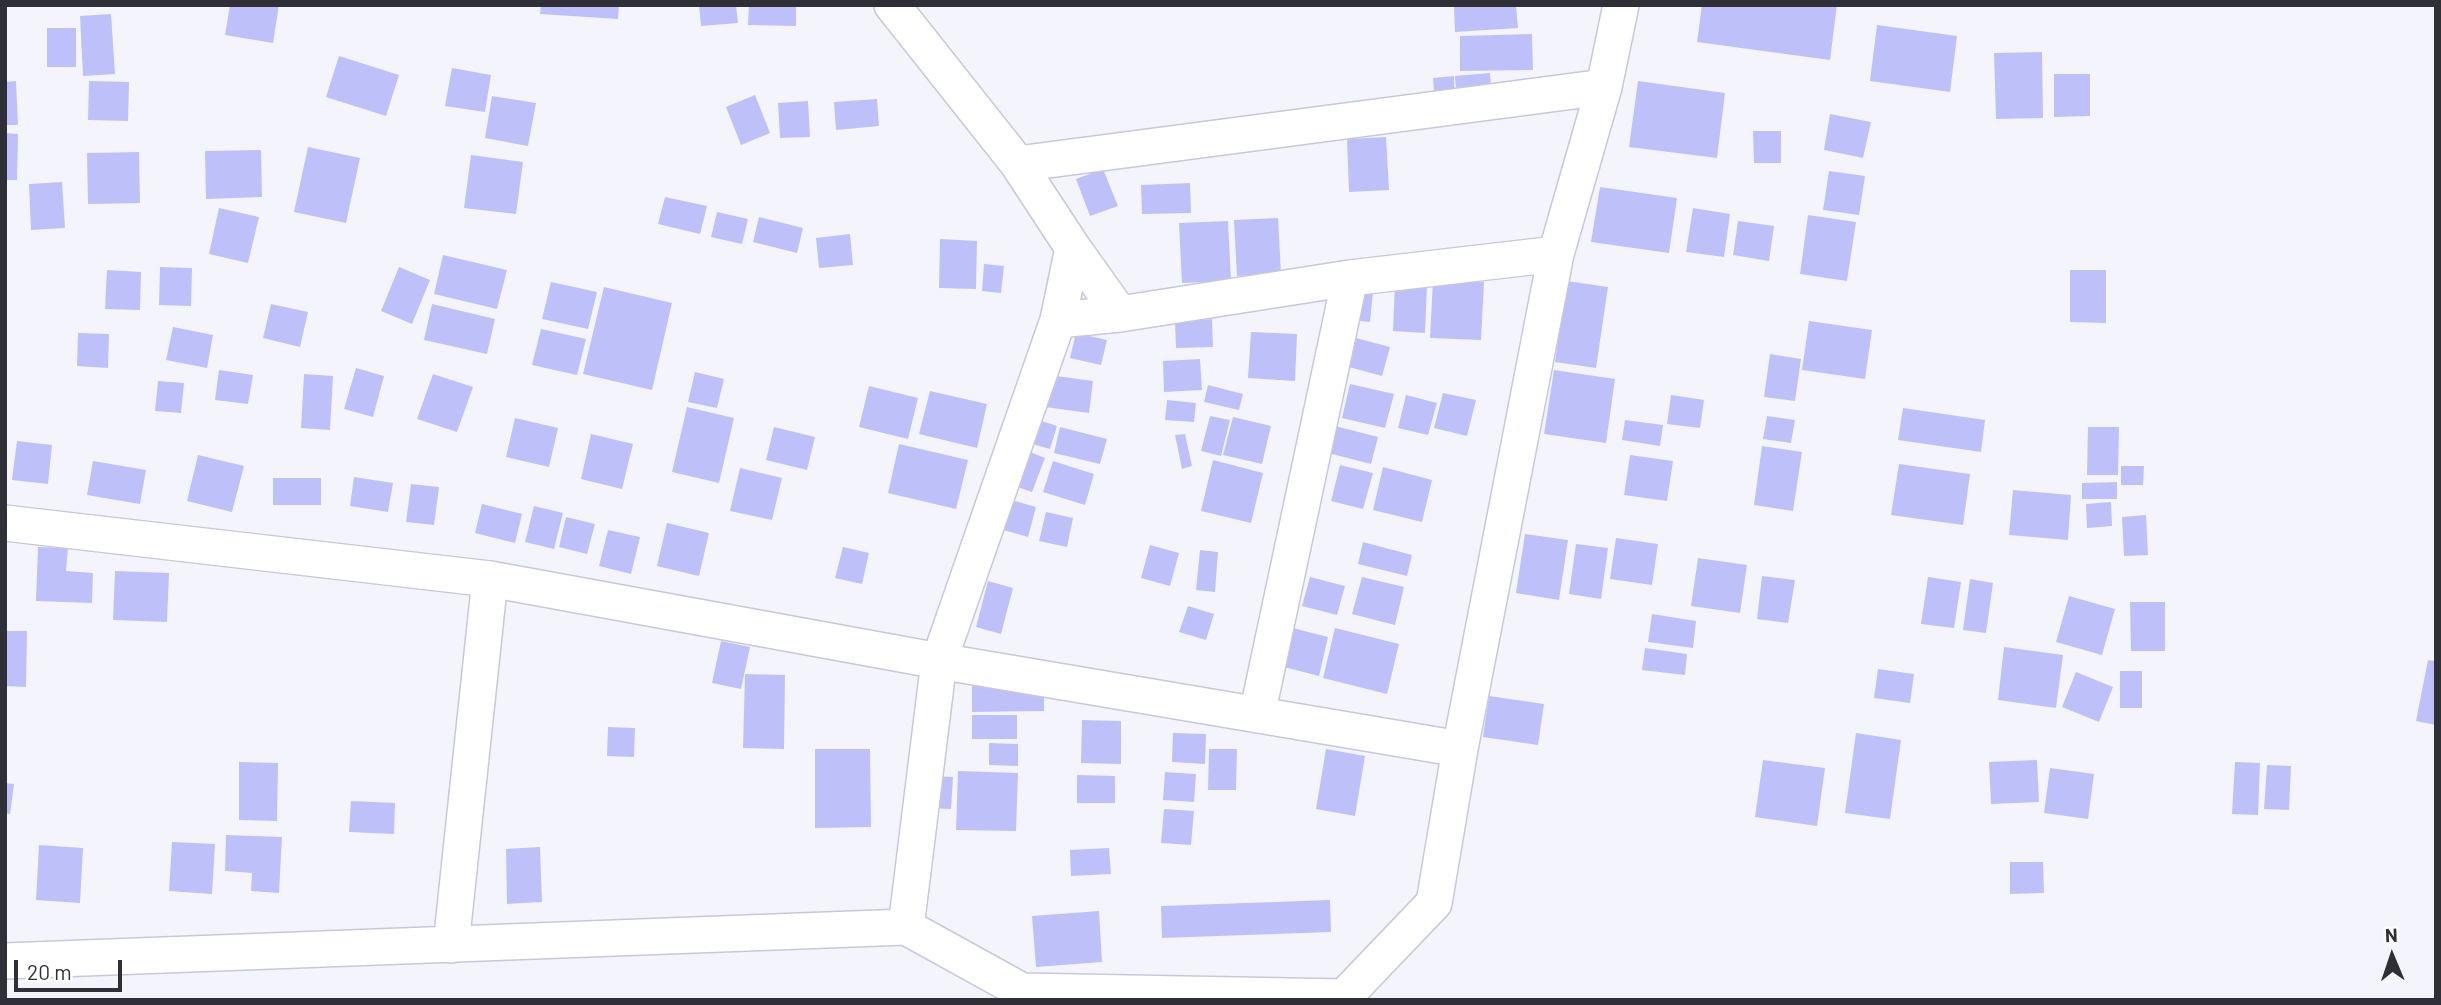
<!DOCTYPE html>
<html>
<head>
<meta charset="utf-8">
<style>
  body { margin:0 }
  #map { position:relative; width:2441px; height:1005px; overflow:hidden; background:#f4f4fd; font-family:Barlow,sans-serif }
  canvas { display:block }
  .frame { position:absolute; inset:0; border:7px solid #2e2f37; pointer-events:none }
  .north { position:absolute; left:2357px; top:921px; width:70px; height:70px; -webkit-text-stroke:5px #fff; paint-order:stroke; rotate:358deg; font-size:19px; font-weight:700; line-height:28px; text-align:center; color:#2e2f37 }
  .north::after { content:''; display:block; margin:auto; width:24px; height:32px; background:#2e2f37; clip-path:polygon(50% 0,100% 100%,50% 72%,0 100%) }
  .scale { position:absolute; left:14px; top:960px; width:108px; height:32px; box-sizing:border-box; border:4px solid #2e2f37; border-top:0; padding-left:9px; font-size:21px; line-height:24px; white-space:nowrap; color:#2e2f37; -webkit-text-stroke:5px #fff; paint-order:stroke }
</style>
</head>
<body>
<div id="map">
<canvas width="2441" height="1005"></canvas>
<div class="frame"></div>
<div class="north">N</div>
<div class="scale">20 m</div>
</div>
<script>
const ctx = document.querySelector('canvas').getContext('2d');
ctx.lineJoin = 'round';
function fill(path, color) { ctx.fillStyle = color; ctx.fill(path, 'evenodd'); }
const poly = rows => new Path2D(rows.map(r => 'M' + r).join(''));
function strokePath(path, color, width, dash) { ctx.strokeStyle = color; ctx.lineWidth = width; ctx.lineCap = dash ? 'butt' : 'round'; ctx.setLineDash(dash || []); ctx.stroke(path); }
const building = poly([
  [230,5,279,5,273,43,225,35],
  [541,5,619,5,618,19,540,14],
  [699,5,736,5,738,23,701,26],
  [749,5,796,5,796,26,748,25],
  [1454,5,1516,5,1518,28,1455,32],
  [1702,5,1837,5,1830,60,1697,42],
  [111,14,115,74,83,76,80,16],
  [1877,25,1957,36,1950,92,1870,81],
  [47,28,76,28,76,67,47,67],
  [1532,34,1533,70,1460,71,1460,36],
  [2042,52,2043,118,1996,119,1994,53],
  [339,56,399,75,386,116,326,97],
  [452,68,491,75,485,112,445,106],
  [1490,73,1492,100,1457,102,1455,76],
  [2054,74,2090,74,2090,116,2054,117],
  [1454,76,1455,104,1435,105,1433,78],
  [16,81,18,125,5,125,5,82],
  [89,81,129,82,128,121,88,120],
  [1638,81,1725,93,1717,158,1629,147],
  [755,95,770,133,741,145,726,107],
  [492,96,536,103,528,146,485,138],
  [877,99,879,126,836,130,834,102],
  [808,101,810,137,780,138,778,103],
  [1830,114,1871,122,1863,158,1824,150],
  [1753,131,1781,131,1781,163,1754,163],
  [5,133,18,134,17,180,5,180],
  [1386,137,1389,190,1349,192,1347,139],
  [308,147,360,158,346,223,294,212],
  [261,150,262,197,206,199,205,151],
  [139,152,140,203,88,204,87,153],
  [471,155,523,162,516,214,464,208],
  [1103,169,1118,206,1090,216,1076,179],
  [1829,171,1865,176,1859,215,1823,210],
  [62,182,65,228,31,230,29,184],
  [1190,183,1191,213,1142,214,1141,185],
  [1600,187,1677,198,1669,253,1591,242],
  [665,197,707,206,700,234,658,224],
  [219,208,259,217,248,263,209,254],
  [1693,208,1730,214,1724,257,1686,252],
  [717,212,748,219,742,244,711,237],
  [1808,215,1856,222,1847,281,1800,274],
  [759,217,803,228,797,253,753,242],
  [1278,218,1281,274,1237,276,1234,220],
  [1228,221,1231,281,1182,283,1179,223],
  [1738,221,1774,226,1769,261,1733,255],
  [850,234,853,265,819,268,816,238],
  [940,239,977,241,976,289,939,288],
  [443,255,507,270,497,309,434,294],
  [984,264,1004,266,1001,293,982,291],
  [160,267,192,268,191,306,159,305],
  [399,267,430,280,412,324,381,311],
  [107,270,141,272,140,310,105,309],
  [2070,270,2106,270,2106,323,2070,322],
  [1433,280,1484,282,1481,340,1430,338],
  [1567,281,1608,287,1596,368,1555,362],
  [551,282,597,292,588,329,542,319],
  [1395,284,1427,285,1425,333,1393,331],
  [604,287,672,303,652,390,583,374],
  [1352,290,1373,292,1370,322,1349,320],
  [271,304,308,312,300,347,263,338],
  [432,304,495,319,487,354,424,340],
  [1212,319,1213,347,1176,348,1175,321],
  [1809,321,1872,330,1865,379,1802,370],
  [173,327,213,335,207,368,166,360],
  [541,329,586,339,577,375,532,365],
  [1251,332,1297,334,1295,381,1248,378],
  [78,333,109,334,108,368,77,366],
  [1076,333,1107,340,1101,365,1070,358],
  [1356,338,1390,347,1382,376,1349,367],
  [1770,354,1801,359,1795,401,1764,397],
  [1200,359,1202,390,1164,392,1163,361],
  [356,368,384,376,373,417,344,409],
  [219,370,253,375,248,404,215,400],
  [1554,370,1615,379,1606,443,1544,434],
  [695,372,724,379,717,408,688,402],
  [304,374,333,376,330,430,301,428],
  [433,374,473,387,457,432,417,419],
  [1049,375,1093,381,1089,413,1045,407],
  [158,381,184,383,181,413,155,411],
  [1350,384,1394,394,1385,428,1342,418],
  [1208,385,1243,394,1239,410,1204,402],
  [869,386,918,398,908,439,859,427],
  [930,391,987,404,977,448,919,434],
  [1443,393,1476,400,1467,436,1434,428],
  [1406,395,1437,403,1428,435,1398,428],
  [1671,395,1704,400,1700,428,1667,424],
  [1167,400,1196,403,1194,422,1165,420],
  [687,407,734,418,719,483,672,472],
  [1903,408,1985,420,1981,452,1898,440],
  [1210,416,1230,420,1221,456,1201,451],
  [1767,416,1795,420,1791,443,1763,439],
  [1030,417,1057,426,1050,449,1022,441],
  [1233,417,1271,426,1262,464,1223,455],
  [515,418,558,428,549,467,506,457],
  [1625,420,1663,425,1660,446,1622,440],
  [1335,426,1378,437,1371,464,1328,453],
  [774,427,815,437,807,470,766,460],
  [1060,427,1107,439,1100,464,1054,453],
  [2088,427,2119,427,2118,475,2087,475],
  [591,434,633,444,622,489,581,479],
  [1185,434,1192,466,1182,469,1175,435],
  [17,441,52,445,48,484,12,480],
  [899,444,968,460,956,509,888,493],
  [1762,446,1802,452,1793,511,1754,505],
  [1020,448,1045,458,1032,492,1006,483],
  [198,455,244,466,232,512,187,501],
  [1630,455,1673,461,1667,501,1624,495],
  [1213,460,1263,473,1251,523,1201,511],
  [93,461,146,470,140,504,87,495],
  [1053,461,1094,474,1085,505,1043,492],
  [1899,464,1970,474,1963,525,1891,515],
  [1340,465,1373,473,1363,509,1331,501],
  [2121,466,2144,466,2143,485,2121,485],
  [1383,467,1432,480,1422,522,1373,510],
  [740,468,782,478,772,520,730,511],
  [354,477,393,483,388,512,350,506],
  [273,478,321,478,321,505,273,505],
  [2117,482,2117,499,2082,499,2082,483],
  [411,484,439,487,434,525,406,522],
  [2013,490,2071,495,2068,540,2009,535],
  [1008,499,1036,507,1028,537,1000,529],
  [2111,502,2112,526,2087,528,2086,504],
  [482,504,522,514,515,543,475,533],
  [534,506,563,513,554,549,525,542],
  [1046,512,1073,518,1067,547,1039,541],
  [2146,515,2148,555,2124,556,2122,517],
  [566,517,595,524,587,554,559,547],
  [667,523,709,533,699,576,657,566],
  [608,530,640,537,631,574,599,566],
  [1525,534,1568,540,1559,600,1516,593],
  [1616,538,1658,544,1652,585,1610,579],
  [1363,542,1412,555,1407,576,1358,564],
  [1576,544,1608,548,1601,599,1569,594],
  [1150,545,1179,553,1170,586,1141,578],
  [38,547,68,548,66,571,93,573,92,603,36,601],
  [843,547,869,553,862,584,835,578],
  [1200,550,1218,552,1215,592,1196,590],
  [1698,558,1747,565,1740,613,1691,606],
  [115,571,169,573,167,622,113,620],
  [1762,576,1795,580,1788,623,1757,619],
  [1310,577,1345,586,1337,615,1302,606],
  [1362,577,1404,587,1395,625,1352,614],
  [1928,577,1961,582,1954,628,1921,624],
  [1970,579,1993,583,1986,633,1963,630],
  [988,581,1013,588,1001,634,976,627],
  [2069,596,2115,609,2102,655,2056,642],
  [2130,602,2165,602,2165,651,2131,651],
  [1188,606,1214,614,1206,640,1179,632],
  [1652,614,1696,621,1693,648,1648,642],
  [1289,627,1328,637,1319,676,1280,666],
  [1335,628,1399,644,1387,694,1323,678],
  [5,631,27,631,26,687,5,686],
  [721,641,750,647,741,689,712,683],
  [2004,647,2063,655,2056,708,1998,700],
  [1645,648,1687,654,1685,675,1642,670],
  [2428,660,2436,661,2436,725,2416,721],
  [1878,669,1914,674,1910,703,1874,698],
  [2120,671,2142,671,2142,708,2120,708],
  [2076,672,2113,687,2099,722,2062,707],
  [745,674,785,675,784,749,743,748],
  [1044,685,1044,711,972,712,972,686],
  [1489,696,1544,704,1538,745,1483,737],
  [972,715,1017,715,1017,739,972,739],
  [1082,720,1121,721,1121,764,1081,763],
  [608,727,635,728,634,757,607,756],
  [1173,733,1206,734,1205,764,1172,762],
  [1856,733,1901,740,1890,819,1845,813],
  [989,743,1018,744,1018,766,989,765],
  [815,749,870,749,871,827,815,828],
  [1209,749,1237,749,1236,790,1208,790],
  [1326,749,1365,756,1355,816,1316,809],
  [1763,760,1825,768,1817,826,1755,817],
  [2037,760,2039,802,1991,804,1989,762],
  [239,762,278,763,277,821,239,820],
  [2235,762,2260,763,2258,815,2232,814],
  [2267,765,2291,766,2289,810,2264,809],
  [2050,768,2094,774,2088,819,2044,813],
  [958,771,1018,773,1016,831,956,830],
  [1165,772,1196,774,1194,802,1163,800],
  [1077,775,1115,776,1115,803,1077,803],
  [930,776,953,777,951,809,929,808],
  [5,783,14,784,10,814,5,813],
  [351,801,395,803,394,834,349,832],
  [1164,809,1194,811,1191,845,1161,843],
  [226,835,282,837,279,893,251,891,252,873,225,871],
  [172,842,215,844,212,894,169,891],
  [39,845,83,848,80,903,36,900],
  [540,847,542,902,507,904,506,849],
  [1109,848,1111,874,1071,876,1070,850],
  [2010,862,2043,862,2044,893,2010,894],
  [1330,900,1331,932,1162,938,1161,906],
  [1099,911,1102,962,1036,967,1032,916]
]);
const minor = poly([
  [892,5,1018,164,1073,248,1058,320,939,661,906,927],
  [1018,164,1604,87],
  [1073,248,1120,314],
  [1058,320,1120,314,1350,278,1556,254],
  [5,523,490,579,939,661,1460,749],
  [1257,715,1350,278],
  [451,945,490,579],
  [5,961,906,927,1022,991,1344,997,1434,903,1460,749,1556,254,1604,87,1621,5]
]);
fill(building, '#bec1f9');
strokePath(minor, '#c7c8dd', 38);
strokePath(minor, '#fff', 35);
</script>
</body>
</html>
